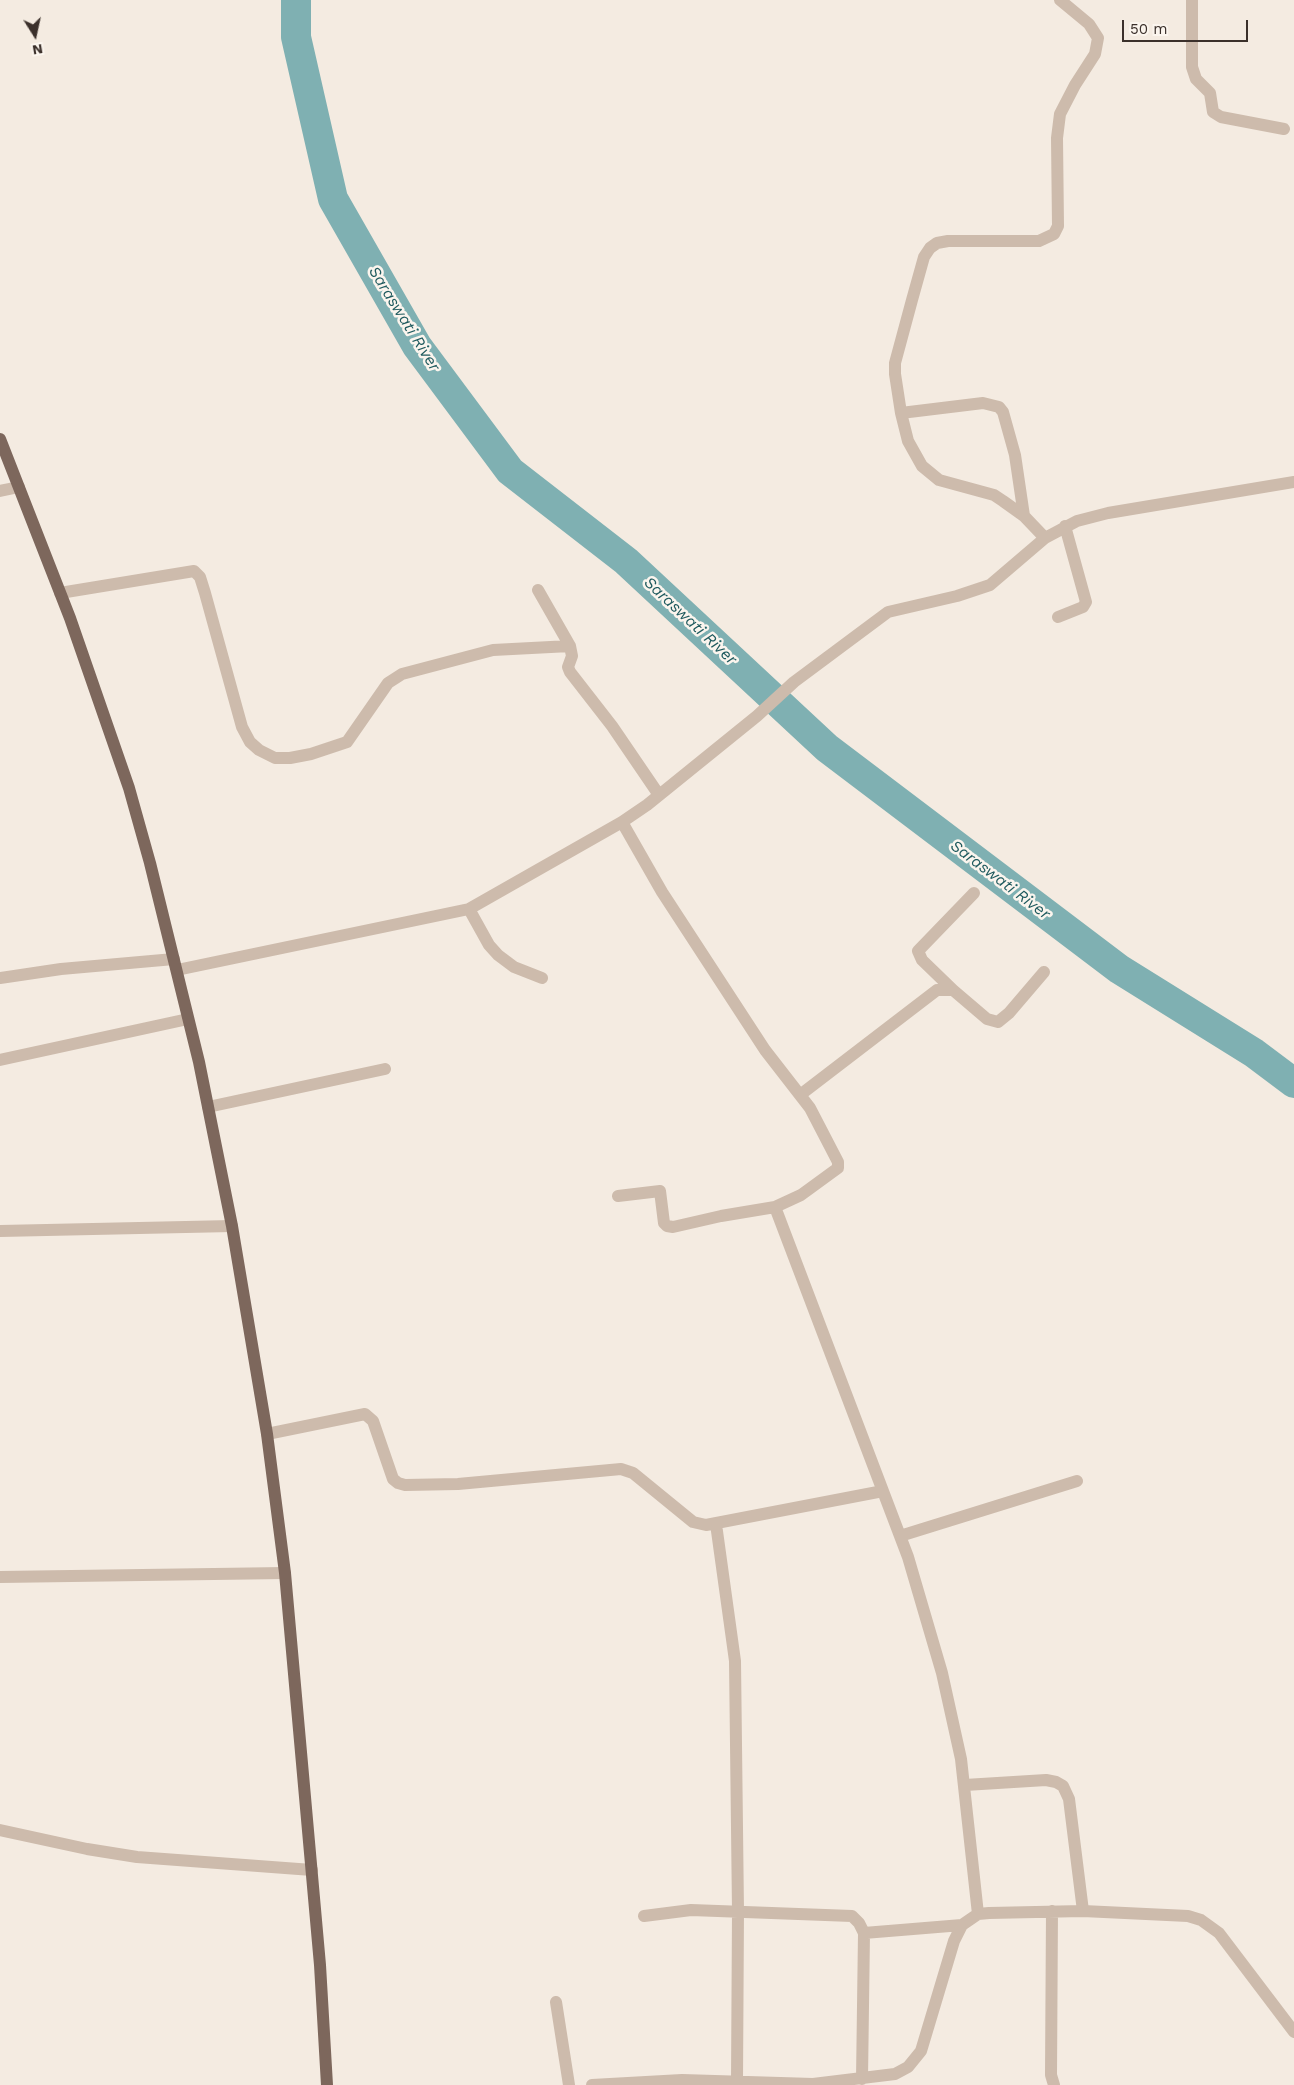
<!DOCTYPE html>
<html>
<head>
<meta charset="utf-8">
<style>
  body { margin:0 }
  #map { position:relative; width:1294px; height:2085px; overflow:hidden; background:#f4ebe1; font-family:"Work Sans",sans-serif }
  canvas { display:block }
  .north { position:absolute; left:10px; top:10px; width:50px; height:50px; -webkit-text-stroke:4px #fbf5ee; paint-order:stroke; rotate:170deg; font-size:14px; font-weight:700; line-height:20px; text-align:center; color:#3b302b }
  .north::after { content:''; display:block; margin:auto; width:18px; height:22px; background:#3b302b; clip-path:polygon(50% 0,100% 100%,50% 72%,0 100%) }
  .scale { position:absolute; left:1122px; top:20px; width:126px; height:22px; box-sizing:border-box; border:2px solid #3b302b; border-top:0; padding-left:6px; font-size:15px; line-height:18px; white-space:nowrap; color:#3b302b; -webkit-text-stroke:4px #fbf5ee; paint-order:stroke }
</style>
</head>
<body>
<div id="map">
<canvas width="1294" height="2085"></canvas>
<div class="north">N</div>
<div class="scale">50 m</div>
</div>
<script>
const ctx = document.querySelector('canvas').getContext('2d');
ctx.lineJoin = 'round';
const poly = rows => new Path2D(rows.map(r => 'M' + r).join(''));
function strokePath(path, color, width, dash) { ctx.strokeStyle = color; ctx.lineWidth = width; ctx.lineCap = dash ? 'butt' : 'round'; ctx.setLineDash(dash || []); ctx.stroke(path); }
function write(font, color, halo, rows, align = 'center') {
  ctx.font = font + ' "Work Sans",sans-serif'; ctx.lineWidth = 5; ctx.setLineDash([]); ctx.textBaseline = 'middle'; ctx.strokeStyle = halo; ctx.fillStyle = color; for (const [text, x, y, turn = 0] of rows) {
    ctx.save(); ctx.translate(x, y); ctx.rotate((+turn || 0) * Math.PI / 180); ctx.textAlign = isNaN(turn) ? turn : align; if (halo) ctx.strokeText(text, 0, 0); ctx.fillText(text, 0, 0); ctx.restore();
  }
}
const river = poly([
  [296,0,296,37,333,199,417,346,510,471,626,561,827,748,1119,969,1254,1053,1294,1083]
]);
const minor = poly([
  [1192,0,1192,67,1196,79,1210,93,1213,112,1221,117,1284,129],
  [901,413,983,403,999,407,1003,412,1015,455,1024,516],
  [0,491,19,487],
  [1045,538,1024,516,1003,501,994,495,939,480,922,466,908,441,901,413,895,374,895,363,912,300,924,257,930,248,937,243,948,241,1039,241,1054,234,1058,226,1057,138,1060,114,1075,85,1095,54,1098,38,1089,24,1060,0],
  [538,590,570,646,572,656,568,667,570,672,612,726,659,795],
  [60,593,194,571,200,577,205,593,242,727,250,742,259,750,275,758,290,758,311,754,347,742,388,683,402,674,493,650,570,646],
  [1058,617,1083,607,1086,602,1065,526],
  [469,909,489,945,498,955,514,967,542,978],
  [177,970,469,909,622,822,647,805,757,716,794,682,888,612,957,596,990,585,1045,538,1077,521,1108,513,1294,482],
  [0,978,61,969,174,959],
  [953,990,922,960,918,951,974,893],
  [0,1060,188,1019],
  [800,1095,937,990,953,990,987,1019,998,1022,1009,1013,1044,972],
  [208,1107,385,1069],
  [618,1196,660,1191,664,1223,667,1226,673,1227,721,1216,775,1207,801,1195,838,1168,838,1162,810,1108,765,1050,662,892,622,822],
  [775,1207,908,1557,942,1673,961,1759,978,1914],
  [0,1231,232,1226],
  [267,1434,365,1414,373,1421,393,1479,398,1483,405,1485,458,1484,621,1469,633,1473,693,1522,706,1525,883,1491],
  [716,1524,735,1661,738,1911,737,2081],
  [900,1536,1077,1481],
  [0,1577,285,1573],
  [965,1785,1046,1780,1056,1782,1063,1786,1069,1799,1083,1911],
  [0,1830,87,1849,137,1857,312,1870],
  [1052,1911,1051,2075,1054,2085],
  [644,1916,691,1910,852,1916,859,1923,864,1933,862,2079],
  [864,1933,962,1925],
  [556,2002,569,2085],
  [592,2085,682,2080,813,2084,895,2074,908,2067,921,2051,954,1941,962,1925,978,1914,989,1913,1083,1911,1188,1916,1201,1920,1219,1933,1294,2032]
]);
const major = poly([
  [0,439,70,618,129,788,150,863,199,1062,232,1226,267,1434,285,1573,320,1965,327,2085]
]);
const waterNames = [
  ["Saraswati River",404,319,58],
  ["Saraswati River",690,621,43],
  ["Saraswati River",1000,880,37]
];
strokePath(river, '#7fb0b2', 30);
strokePath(minor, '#cdbbac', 12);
strokePath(major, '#7d675c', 12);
write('italic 16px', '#1f5a5e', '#fbf5ee', waterNames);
</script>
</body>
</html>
